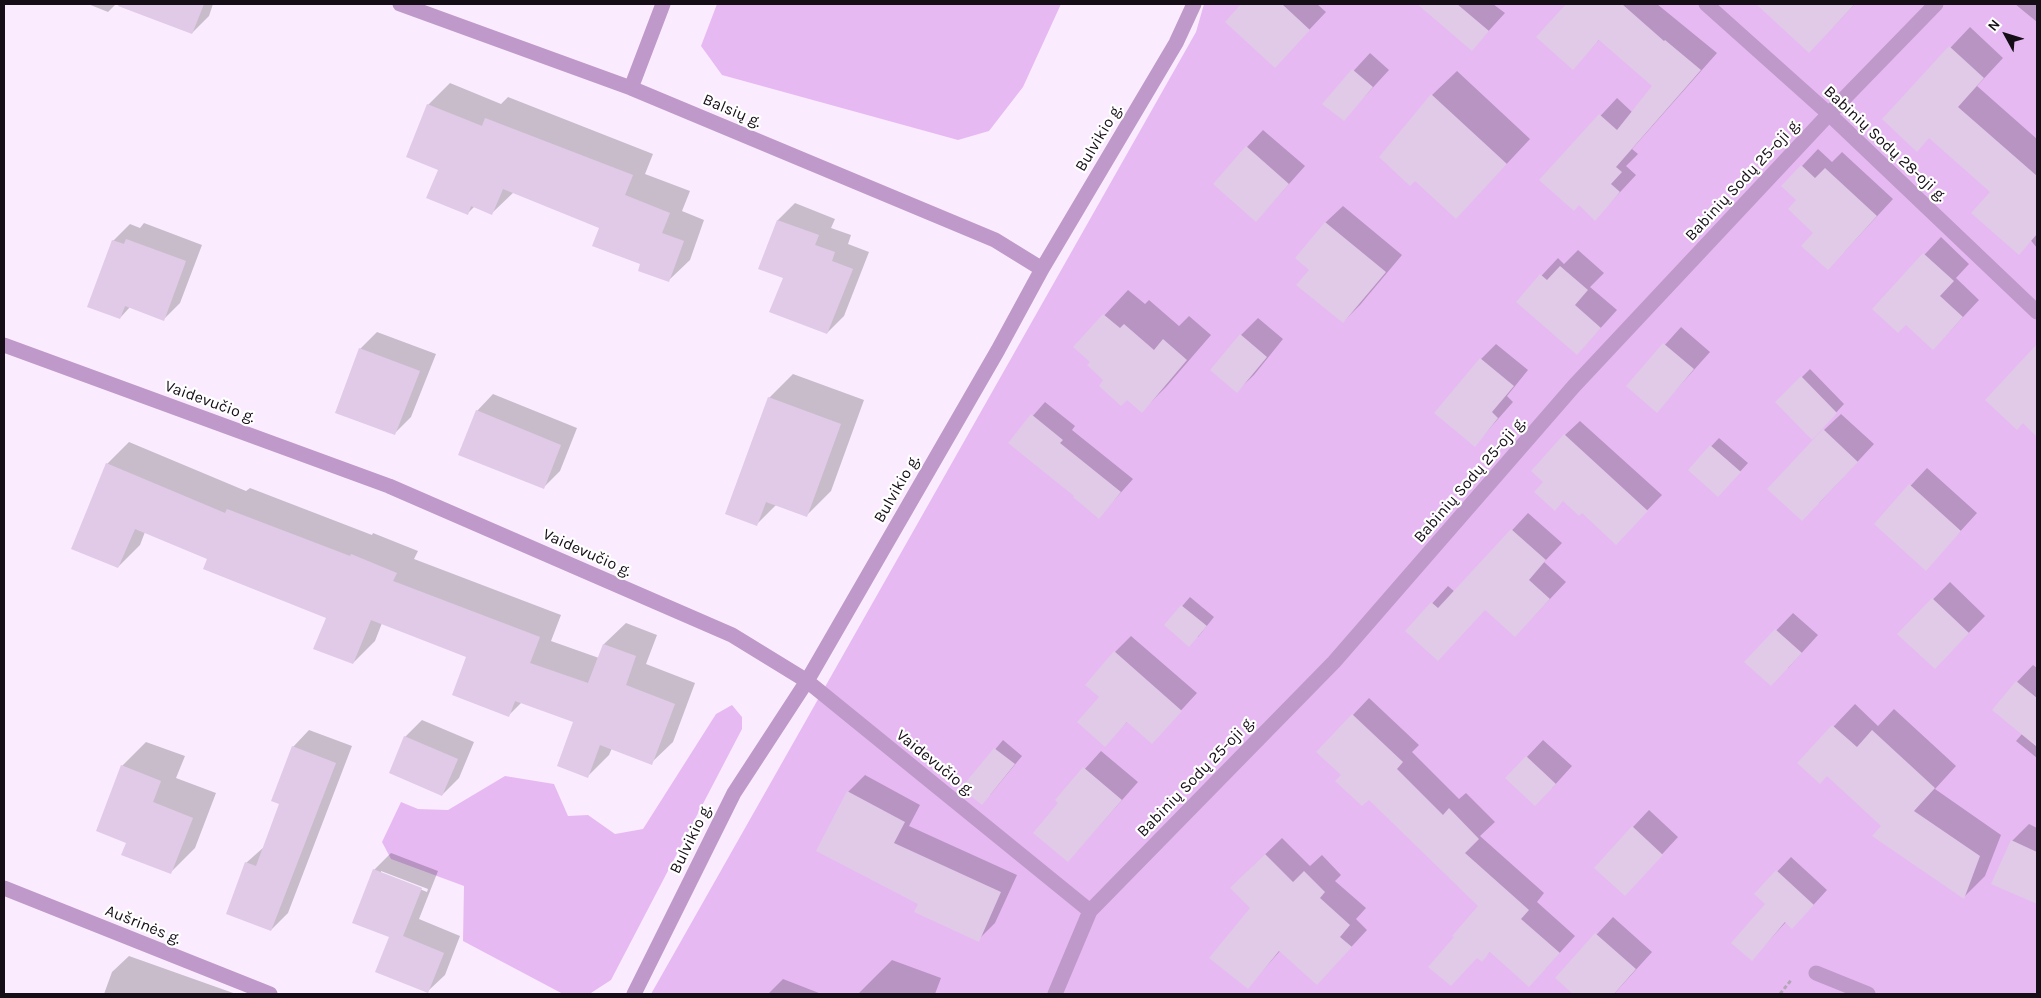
<!DOCTYPE html>
<html>
<head>
<meta charset="utf-8">
<style>
  body { margin:0 }
  #map { position:relative; width:2041px; height:998px; overflow:hidden; background:#faecfe; font-family:Karla,sans-serif }
  canvas { display:block }
  .frame { position:absolute; inset:0; border:5px solid #160e17; pointer-events:none }
  .north { position:absolute; left:1981px; top:10px; width:50px; height:50px; -webkit-text-stroke:4px #fff; paint-order:stroke; rotate:309deg; font-size:14px; font-weight:700; line-height:20px; text-align:center; color:#160e17 }
  .north::after { content:''; display:block; margin:auto; width:18px; height:22px; background:#160e17; clip-path:polygon(50% 0,100% 100%,50% 72%,0 100%) }
</style>
</head>
<body>
<div id="map">
<canvas width="2041" height="998"></canvas>
<div class="frame"></div>
<div class="north">N</div>
</div>
<script>
const ctx = document.querySelector('canvas').getContext('2d');
ctx.lineJoin = 'round';
function fill(path, color) { ctx.fillStyle = color; ctx.fill(path, 'evenodd'); }
const poly = rows => new Path2D(rows.map(r => 'M' + r).join(''));
function strokePath(path, color, width, dash) { ctx.strokeStyle = color; ctx.lineWidth = width; ctx.lineCap = dash ? 'butt' : 'round'; ctx.setLineDash(dash || []); ctx.stroke(path); }
function write(font, color, halo, rows, align = 'center') {
  ctx.font = font + ' Karla,sans-serif'; ctx.lineWidth = 4.5; ctx.setLineDash([]); ctx.textBaseline = 'middle'; ctx.strokeStyle = halo; ctx.fillStyle = color; for (const [text, x, y, turn = 0] of rows) {
    ctx.save(); ctx.translate(x, y); ctx.rotate((+turn || 0) * Math.PI / 180); ctx.textAlign = isNaN(turn) ? turn : align; if (halo) ctx.strokeText(text, 0, 0); ctx.fillText(text, 0, 0); ctx.restore();
  }
}
const green = poly([
  [717,4,1061,4,1023,87,989,131,958,140,722,75,701,46],
  [1204,4,2037,4,2037,994,651,994,1196,32],
  [732,705,742,717,742,729,611,980,591,993,563,994,463,941,464,886,391,859,382,842,401,802,418,809,448,810,505,776,554,784,568,816,588,815,615,834,643,829,716,714]
]);
const shadow = poly([
  [88,4,213,4,209,16,192,33,116,4,108,12],
  [1243,4,1317,4,1326,12,1275,66,1227,22],
  [1419,4,1493,4,1505,13,1472,49],
  [1568,4,1657,4,1717,53,1632,149,1638,154,1626,166,1636,175,1595,219,1579,204,1541,180,1617,98,1632,112,1654,86,1600,39,1573,68,1538,37],
  [1781,4,1855,4,1833,27,1770,15],
  [2015,4,2037,4,2037,22],
  [1970,27,2003,58,1977,86,2037,139,2037,248,1992,192,1930,137,1883,119],
  [1370,53,1389,70,1343,120,1324,103],
  [1457,71,1530,139,1456,218,1415,179,1381,156,1432,95],
  [450,83,501,104,508,97,653,154,645,174,690,191,682,211,704,220,690,260,668,281,642,264,601,227,514,192,492,213,475,206,468,213,439,169,428,105],
  [1263,130,1305,166,1256,221,1247,147],
  [1818,149,1832,162,1842,152,1893,199,1844,252,1815,233,1802,166],
  [795,203,835,219,831,228,851,235,848,244,869,252,844,316,827,333,784,278,760,268,778,220],
  [1343,206,1402,255,1360,305,1343,322,1311,270,1297,258,1326,222],
  [144,223,202,245,180,303,164,319,130,307,120,318,113,241,130,224,140,228],
  [1941,237,1969,264,1956,278,1979,300,1949,332,1906,324,1874,309],
  [1578,250,1604,273,1590,287,1617,310,1577,354,1517,302,1558,258,1564,264],
  [1128,290,1145,304,1149,300,1179,326,1189,316,1211,335,1166,387,1142,411,1105,379,1092,362,1075,347],
  [1258,318,1283,339,1254,375,1237,391,1241,335],
  [1681,327,1710,352,1657,411,1628,386],
  [377,332,436,354,411,417,394,434,360,349],
  [1496,344,1528,370,1507,396,1513,402,1475,445,1481,359],
  [2037,347,2037,425,2032,430,2028,356],
  [1810,369,1844,404,1820,430,1777,402],
  [793,374,864,400,831,491,806,516,776,505,757,524,769,398],
  [493,394,577,428,560,471,543,488,477,411],
  [1045,402,1075,426,1072,430,1133,479,1099,517,1075,496,1010,442],
  [1841,414,1874,444,1819,503,1824,430],
  [1580,421,1662,495,1630,528,1582,511,1564,500,1545,482,1565,435],
  [1719,438,1748,463,1726,487,1689,470],
  [129,442,246,491,250,488,372,535,373,533,418,551,414,559,561,615,551,641,599,658,604,644,626,623,657,635,646,664,695,683,673,742,651,763,612,748,609,755,588,776,575,721,522,702,509,715,468,657,382,623,375,641,353,663,327,617,209,559,145,532,140,545,118,567,107,464],
  [1927,468,1977,513,1926,569,1876,523],
  [1528,513,1562,543,1544,562,1566,582,1515,636,1485,609,1407,631,1448,586,1455,592],
  [1950,582,1985,616,1951,651,1899,634],
  [1190,597,1214,617,1198,637,1166,625],
  [1793,613,1818,635,1788,668,1746,662],
  [1131,636,1197,693,1152,742,1128,721,1105,745,1100,697,1115,652],
  [2033,665,2037,668,2037,758,2016,741,2022,734,2017,682],
  [1369,698,1419,745,1412,752,1459,799,1466,793,1495,822,1480,836,1544,893,1537,902,1575,936,1545,969,1491,951,1482,960,1479,906,1369,798,1318,752],
  [1855,704,1878,726,1894,709,1956,766,1935,789,2001,835,1985,876,1964,897,1827,775,1799,763],
  [422,720,474,742,459,778,442,795,405,737],
  [309,730,352,746,288,913,271,930,246,863,264,847,281,803,293,747],
  [1003,740,1022,756,990,795,963,788],
  [1543,740,1572,766,1552,788,1507,778],
  [146,742,185,756,176,778,216,793,195,848,171,872,128,842,122,766],
  [1101,751,1138,782,1068,861,1060,803,1057,800],
  [865,775,920,805,909,826,1017,875,995,923,978,940,919,904,848,792],
  [1649,810,1678,837,1641,877,1633,827],
  [2029,824,2037,828,2037,903,1993,883,2012,841],
  [1282,838,1310,866,1322,855,1341,875,1335,881,1366,908,1356,919,1367,930,1317,984,1280,951,1248,987,1251,908,1248,871],
  [391,853,438,871,419,919,460,936,445,975,428,991,391,937,374,870],
  [381,871,428,889,427,892,381,873],
  [1791,857,1827,890,1806,913,1786,922,1752,959,1766,903,1756,894],
  [1613,917,1652,952,1614,994,1575,994,1556,978],
  [129,956,236,994,104,994,112,972],
  [892,960,941,978,935,994,858,994],
  [783,979,819,993,819,994,768,994]
]);
const building = poly([
  [119,4,204,4,192,34,118,6],
  [1241,4,1282,4,1310,30,1275,68,1225,22],
  [1417,4,1457,4,1489,31,1472,51],
  [1566,4,1622,4,1664,41,1665,40,1701,70,1616,167,1622,172,1611,184,1620,192,1595,221,1579,205,1574,211,1539,180,1599,114,1617,130,1652,86,1599,40,1573,70,1536,37],
  [1756,4,1855,4,1809,53],
  [1949,46,1984,78,1958,107,2037,176,2037,234,2019,255,1971,213,1990,192,1929,138,1917,152,1882,119],
  [1352,69,1373,87,1344,121,1322,104],
  [1431,94,1507,164,1456,219,1415,181,1410,186,1379,157],
  [427,104,482,126,485,118,633,175,625,195,670,213,662,233,684,241,669,282,638,271,640,264,592,246,599,228,503,189,492,215,471,206,468,215,426,198,438,170,406,157],
  [1246,146,1289,184,1256,222,1213,184],
  [1801,165,1815,178,1825,168,1877,216,1828,270,1801,246,1813,233,1788,209,1796,200,1781,186],
  [777,220,819,235,815,245,835,252,832,261,853,269,827,334,769,312,783,278,758,269],
  [1325,222,1386,272,1343,323,1296,285,1309,270,1295,258],
  [126,239,186,261,164,321,125,306,120,319,87,307,112,240,124,244],
  [1923,253,1954,281,1940,296,1963,317,1933,350,1906,325,1898,333,1872,309],
  [1560,266,1588,290,1575,305,1601,328,1577,355,1516,302,1540,274,1547,280],
  [1103,314,1120,328,1124,324,1154,350,1163,339,1187,360,1142,413,1127,400,1121,406,1099,386,1103,380,1087,365,1090,362,1073,347],
  [1240,334,1267,357,1237,393,1210,370],
  [1663,343,1694,369,1657,413,1626,386],
  [2037,344,2037,437,2023,423,2017,430,1985,400],
  [359,348,420,371,395,435,335,413],
  [1480,358,1514,386,1492,412,1498,418,1475,447,1434,413],
  [1801,376,1837,413,1812,440,1775,402],
  [768,397,841,424,807,517,766,502,757,526,725,514],
  [476,410,561,445,544,489,458,455],
  [1031,414,1063,440,1060,443,1121,492,1099,519,1073,497,1074,496,1008,443],
  [1823,429,1858,462,1802,521,1767,489],
  [1564,434,1648,511,1616,545,1582,513,1579,516,1563,501,1555,511,1534,492,1543,482,1531,471],
  [1710,445,1741,472,1718,497,1688,470],
  [106,463,225,513,227,509,350,556,351,554,397,573,393,581,540,637,530,663,588,683,603,644,636,656,626,685,675,704,652,765,600,745,588,778,557,766,573,722,515,701,509,717,452,695,466,657,371,620,353,664,313,649,326,618,203,569,207,559,135,529,118,568,71,549],
  [1909,484,1961,531,1926,571,1874,524],
  [1511,529,1546,560,1529,580,1550,599,1515,637,1485,610,1438,661,1405,631,1431,602,1438,608],
  [1932,598,1969,633,1935,669,1897,634],
  [1181,605,1207,626,1189,647,1164,625],
  [1775,629,1802,653,1771,686,1744,662],
  [1114,651,1182,711,1152,744,1127,722,1105,747,1077,722,1099,697,1085,685],
  [2016,681,2037,698,2037,747,1992,710],
  [1352,714,1403,762,1397,769,1443,815,1449,808,1479,839,1465,853,1529,910,1521,919,1560,953,1529,987,1490,952,1482,962,1477,958,1451,986,1428,967,1454,937,1452,936,1478,906,1369,800,1362,806,1335,781,1341,775,1316,752],
  [1832,725,1857,747,1872,730,1935,788,1914,811,1980,856,1964,899,1872,836,1881,826,1827,776,1820,784,1797,763],
  [404,736,458,759,442,796,389,773],
  [292,746,336,763,271,931,226,914,245,862,256,866,279,804,271,801],
  [994,748,1015,764,982,805,961,788],
  [1526,756,1556,784,1535,806,1505,778],
  [121,765,161,781,153,802,193,818,171,874,121,855,126,843,96,831],
  [1083,767,1122,800,1068,862,1033,833,1058,803,1055,800],
  [847,791,905,822,894,843,1001,892,979,942,914,912,918,904,816,851],
  [1632,826,1663,855,1625,896,1594,868],
  [2011,840,2037,852,2037,904,1991,884],
  [1265,854,1293,882,1304,871,1325,892,1320,898,1350,925,1340,937,1352,947,1317,985,1279,951,1248,989,1209,958,1250,908,1230,888],
  [373,869,422,888,403,936,444,953,428,993,375,972,389,937,352,923],
  [1776,870,1814,905,1792,929,1785,922,1752,961,1731,943,1765,904,1754,894],
  [1595,933,1636,969,1614,994,1573,994,1555,978]
]);
const path = poly([
  [1780,994,1792,979]
]);
const minor = poly([
  [400,4,631,88,995,240,1042,269],
  [1706,4,1829,114,2037,312],
  [631,88,663,4],
  [4,345,389,486,732,635,807,681,1090,911],
  [4,888,270,994],
  [1816,973,1868,994],
  [634,994,734,793,807,681,998,350,1042,269,1176,43,1194,4],
  [1055,994,1090,911,1334,662,1574,386,1829,114,1936,4]
]);
const streetNames = [
  ["Balsių g.",732,111,23],
  ["Bulvikio g.",1099,138,-59],
  ["Babinių Sodų 28-oji g.",1885,144,43],
  ["Babinių Sodų 25-oji g.",1743,180,-47],
  ["Vaidevučio g.",210,402,20],
  ["Babinių Sodų 25-oji g.",1470,480,-49],
  ["Bulvikio g.",897,489,-60],
  ["Vaidevučio g.",587,553,24],
  ["Vaidevučio g.",935,763,39],
  ["Babinių Sodų 25-oji g.",1196,777,-46],
  ["Bulvikio g.",691,839,-64],
  ["Aušrinės g.",143,925,22]
];
fill(green, '#e7b9f3');
fill(shadow, '#0003');
fill(building, '#e1cae7');
strokePath(path, '#b3a7b7', 3, [4, 2.5]);
strokePath(minor, '#bf99c9', 15);
write('16px', '#160e17', '#fff', streetNames);
</script>
</body>
</html>
